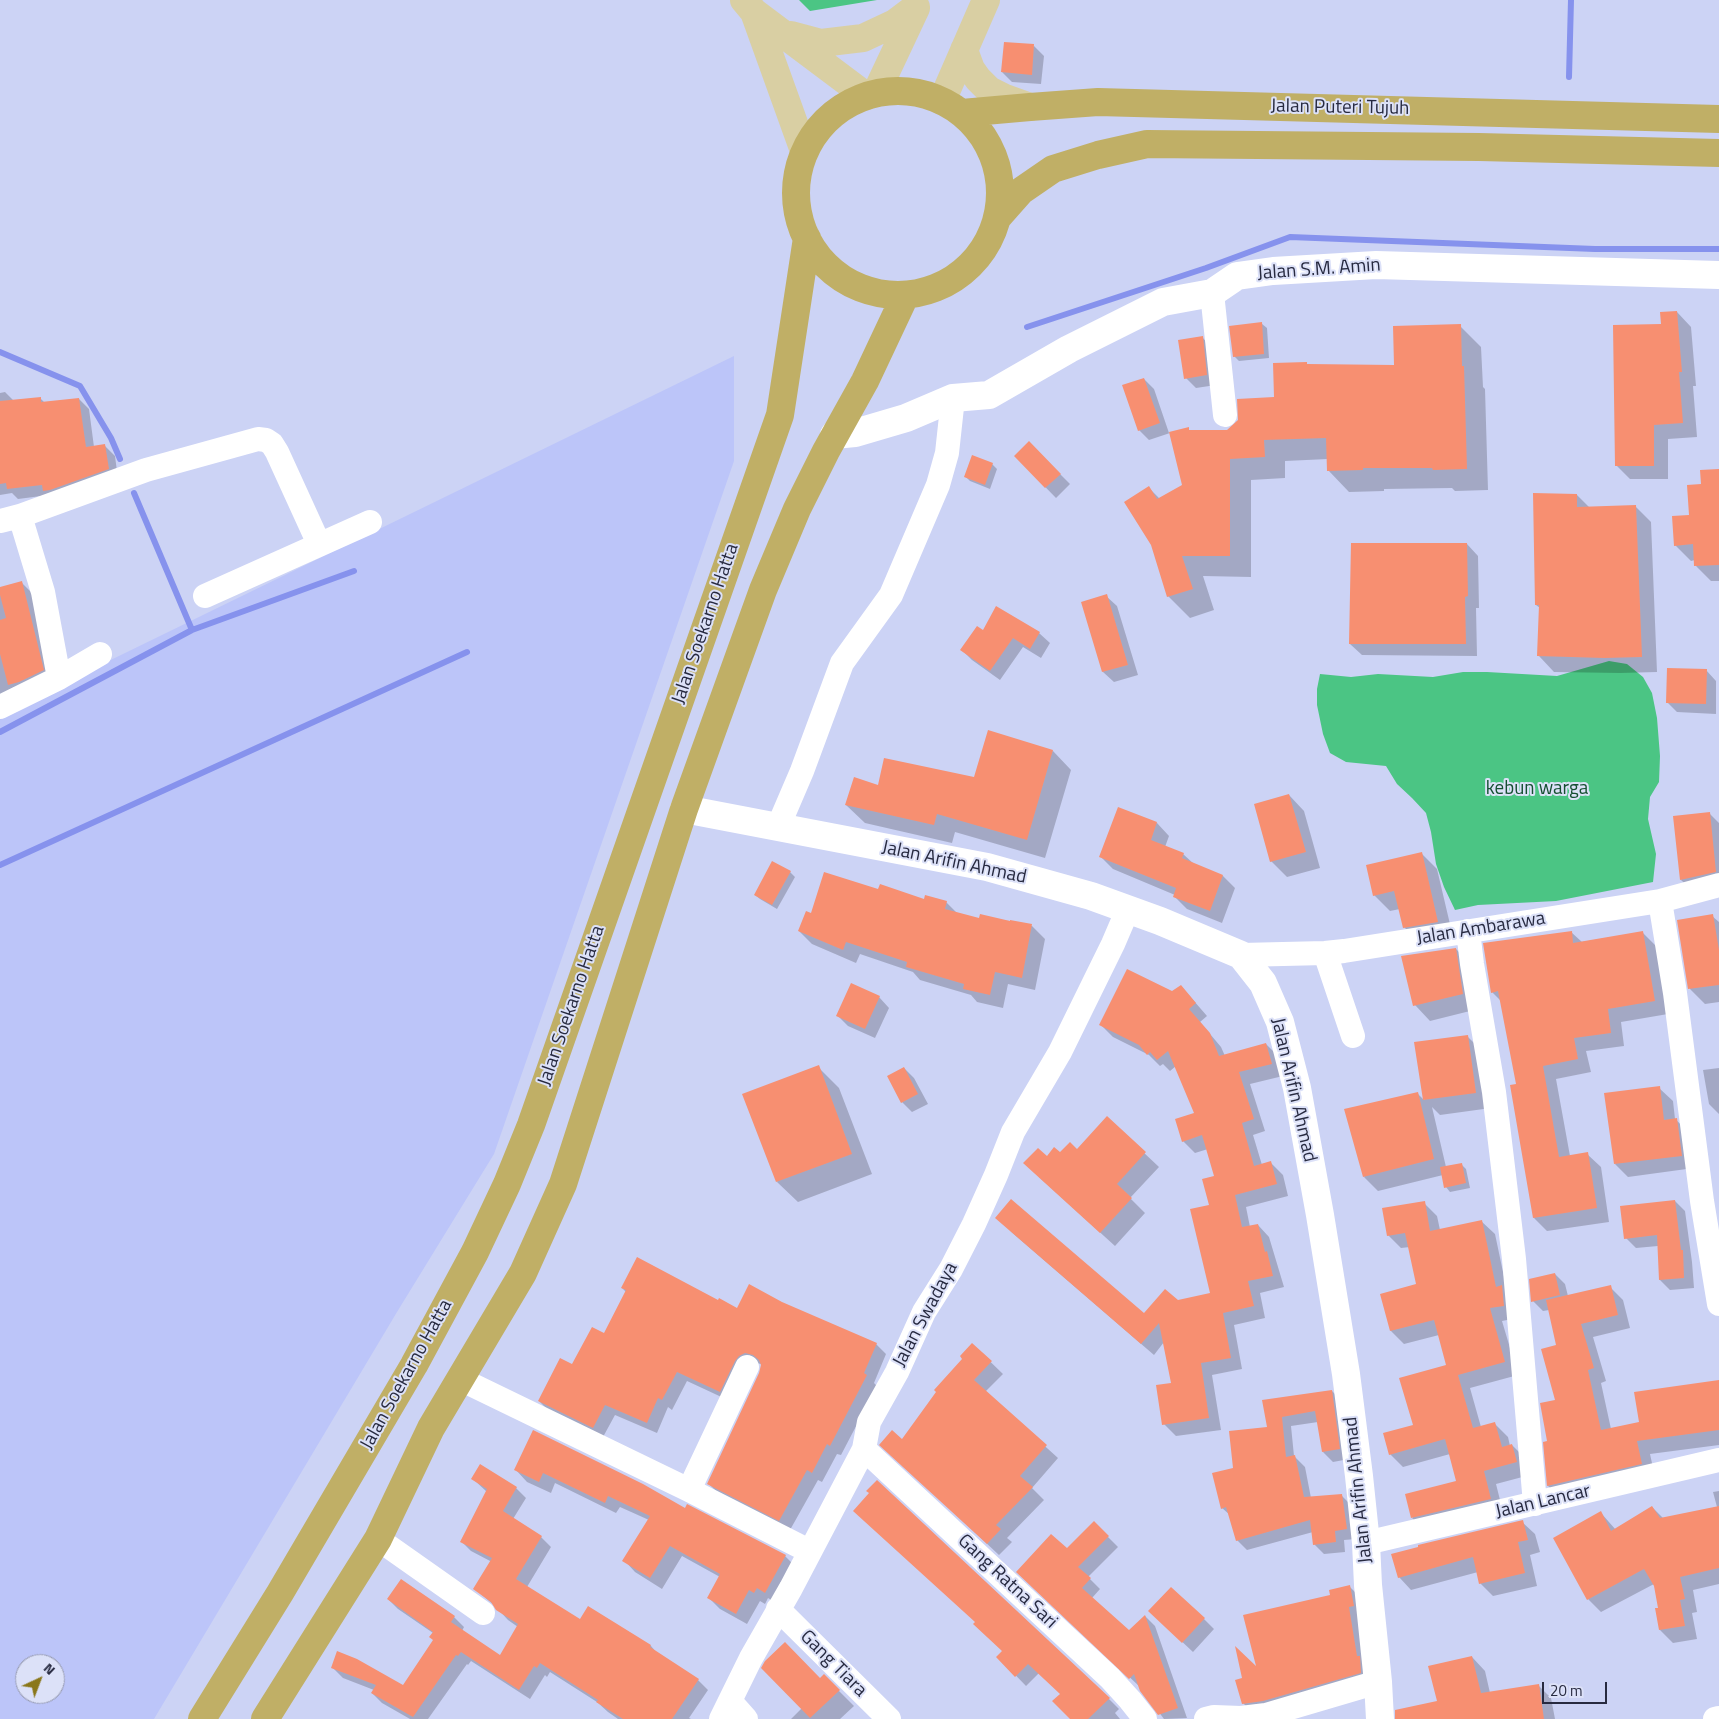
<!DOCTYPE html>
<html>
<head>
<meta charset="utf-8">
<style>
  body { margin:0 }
  #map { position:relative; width:1719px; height:1719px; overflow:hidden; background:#ccd3f5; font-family:"Titillium Web",sans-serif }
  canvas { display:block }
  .north { position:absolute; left:15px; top:1654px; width:50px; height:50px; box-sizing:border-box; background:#dce1f8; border:1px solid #9498ae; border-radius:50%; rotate:43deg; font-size:14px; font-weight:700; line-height:20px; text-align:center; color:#272a40 }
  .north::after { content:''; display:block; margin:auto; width:18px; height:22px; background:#8a771a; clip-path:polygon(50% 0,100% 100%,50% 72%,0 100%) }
  .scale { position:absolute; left:1542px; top:1682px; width:65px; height:22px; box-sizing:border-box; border:2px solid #272a40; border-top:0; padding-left:6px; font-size:15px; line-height:18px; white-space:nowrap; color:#272a40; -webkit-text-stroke:4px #dce1f8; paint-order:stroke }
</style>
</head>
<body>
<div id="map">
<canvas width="1719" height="1719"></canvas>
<div class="north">N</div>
<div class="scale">20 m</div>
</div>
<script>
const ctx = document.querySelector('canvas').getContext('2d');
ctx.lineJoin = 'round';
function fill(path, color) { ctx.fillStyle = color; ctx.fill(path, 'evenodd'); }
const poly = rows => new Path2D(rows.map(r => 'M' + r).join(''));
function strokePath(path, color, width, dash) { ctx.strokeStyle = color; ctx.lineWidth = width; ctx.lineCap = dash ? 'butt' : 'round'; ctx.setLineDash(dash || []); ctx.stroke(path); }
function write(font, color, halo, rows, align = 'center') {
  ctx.font = font + ' "Titillium Web",sans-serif'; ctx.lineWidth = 4; ctx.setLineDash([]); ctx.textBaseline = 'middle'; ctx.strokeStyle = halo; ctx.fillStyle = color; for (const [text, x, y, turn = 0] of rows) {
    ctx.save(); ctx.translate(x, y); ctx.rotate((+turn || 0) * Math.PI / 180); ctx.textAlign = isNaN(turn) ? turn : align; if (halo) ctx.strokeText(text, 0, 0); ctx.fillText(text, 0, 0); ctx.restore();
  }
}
const built = poly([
  [734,356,734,461,494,1154,397,1312,154,1719,0,1719,0,714],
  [25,1664,55,1664,55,1694,25,1694]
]);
const green = poly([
  [799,0,877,0,810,11],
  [1609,661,1627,664,1643,677,1652,693,1657,718,1660,756,1659,782,1650,797,1648,819,1656,854,1653,882,1556,901,1478,905,1455,910,1444,887,1436,864,1431,832,1426,813,1412,798,1397,784,1386,766,1346,762,1330,753,1323,734,1317,705,1317,689,1320,674,1351,677,1378,674,1433,677,1463,672,1487,672,1557,676]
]);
const shadow = poly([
  [1034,46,1044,56,1041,84,1012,82,1002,72],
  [1677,312,1691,327,1696,386,1693,386,1697,437,1668,439,1668,479,1630,479,1616,465,1662,325],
  [1262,324,1267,328,1269,358,1239,361,1234,356],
  [1460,326,1481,347,1483,387,1485,389,1488,490,1455,491,1452,488,1384,489,1384,491,1349,492,1328,470,1328,459,1285,461,1285,478,1251,480,1251,577,1203,576,1214,610,1190,618,1168,596,1149,488,1160,499,1183,485,1170,433,1149,440,1139,430,1144,379,1154,389,1169,433,1188,429,1191,432,1228,431,1276,399,1306,363,1309,366,1396,366],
  [1202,337,1212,348,1216,385,1196,388,1186,378],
  [5,392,14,401,40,398,45,403,79,399,89,409,94,447,105,446,115,456,118,479,49,495,18,499,12,493,0,495,0,393],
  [1029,443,1070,484,1056,498,1015,456],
  [992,464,997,469,990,489,970,481,965,476],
  [1719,470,1719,581,1711,581,1696,566,1695,560,1691,561,1675,545,1690,516,1703,485],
  [1577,495,1590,508,1635,506,1651,522,1657,672,1620,673,1554,672,1539,656,1540,608,1536,605],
  [1467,544,1478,556,1479,608,1476,608,1477,656,1362,655,1350,644],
  [22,583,35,596,56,683,0,714,0,588],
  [1106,596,1117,606,1138,675,1114,682,1103,672,1082,603],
  [983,632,1039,633,1050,643,1041,658,1023,647,1000,680,972,660,962,650],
  [1706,670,1716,681,1716,714,1677,712,1667,702],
  [1053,751,1071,770,1045,858,955,832,952,843,865,823,846,805,879,787,975,779],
  [1289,795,1304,811,1320,868,1287,877,1271,861],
  [1119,809,1157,823,1169,836,1165,847,1183,854,1194,864,1223,876,1235,888,1222,923,1187,909,1174,896,1175,895,1113,869,1101,857],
  [1710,814,1719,823,1719,890,1697,895,1681,880],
  [1421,853,1437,869,1453,937,1420,943,1404,927,1400,909,1390,911,1374,895],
  [790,872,795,877,777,909,760,899,755,895],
  [879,891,925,901,946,902,957,913,980,920,1011,921,1032,926,1045,939,1035,990,1008,984,1003,1008,977,1002,971,995,920,980,913,972,860,954,856,963,812,944,799,931,811,914],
  [1712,916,1719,922,1719,1002,1705,1004,1690,989,1678,921],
  [1571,932,1582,942,1642,932,1656,946,1668,1014,1621,1022,1624,1046,1586,1051,1591,1072,1556,1079,1570,1156,1587,1154,1601,1167,1609,1222,1547,1231,1534,1218,1517,1085,1502,1002,1492,992],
  [1456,949,1471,964,1478,1009,1430,1021,1415,1005],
  [1181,986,1207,1016,1200,1022,1221,1047,1225,1056,1266,1044,1278,1056,1283,1076,1250,1084,1265,1131,1253,1135,1262,1165,1271,1163,1283,1175,1288,1196,1246,1207,1250,1227,1258,1225,1269,1237,1284,1287,1260,1293,1265,1318,1234,1325,1242,1369,1212,1375,1221,1430,1176,1436,1164,1424,1173,1384,1164,1342,1154,1355,1009,1230,1144,1315,1178,1301,1212,1294,1211,1206,1215,1177,1208,1149,1195,1153,1183,1141,1196,1113,1176,1066,1170,1071,1163,1064,1160,1066,1149,1055,1113,1037,1101,1025,1173,993],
  [879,997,889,1008,875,1038,848,1026,838,1016],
  [1467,1036,1483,1052,1491,1108,1440,1115,1432,1107,1446,1167,1461,1164,1466,1169,1470,1188,1450,1192,1446,1187,1443,1175,1378,1191,1364,1177,1417,1093,1424,1100],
  [818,1067,839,1088,872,1174,798,1202,777,1182],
  [904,1068,914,1078,928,1104,912,1112,902,1102],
  [1719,1068,1719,1114,1709,1104,1703,1070],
  [1659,1088,1673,1101,1675,1119,1690,1133,1694,1168,1628,1177,1615,1164],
  [1107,1118,1159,1167,1130,1198,1145,1213,1115,1246,1039,1177,1047,1158,1078,1150],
  [1675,1201,1685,1211,1692,1262,1694,1288,1670,1290,1660,1280,1658,1246,1636,1248,1626,1238],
  [1424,1203,1437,1216,1440,1230,1481,1221,1495,1234,1507,1291,1517,1318,1502,1321,1518,1375,1470,1388,1481,1427,1495,1424,1508,1437,1510,1446,1512,1445,1525,1458,1530,1475,1496,1484,1503,1512,1425,1531,1412,1518,1458,1482,1450,1454,1403,1467,1390,1454,1414,1426,1447,1366,1439,1335,1404,1344,1391,1331,1381,1295,1418,1285,1410,1247,1401,1248,1388,1235],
  [1555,1274,1565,1284,1568,1296,1610,1287,1623,1300,1630,1328,1593,1337,1606,1381,1601,1383,1611,1429,1640,1423,1719,1382,1719,1445,1650,1454,1655,1477,1562,1499,1548,1486,1545,1443,1549,1442,1557,1401,1558,1346,1549,1310,1543,1311,1533,1301],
  [622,1288,737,1310,782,1303,876,1344,886,1354,874,1383,877,1386,841,1455,837,1454,822,1482,818,1480,790,1530,719,1494,709,1484,761,1373,761,1364,756,1363,730,1401,687,1381,672,1410,668,1407,657,1433,615,1415,603,1437,549,1411,539,1401,604,1335,626,1292],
  [972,1344,1003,1374,985,1392,1058,1458,1032,1488,1044,1500,1007,1538,1012,1542,999,1555,893,1456,902,1441,964,1359],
  [1332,1391,1342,1401,1349,1459,1333,1462,1323,1452,1318,1422,1291,1426,1294,1456,1305,1467,1311,1498,1342,1496,1352,1506,1356,1539,1344,1540,1345,1552,1324,1554,1314,1544,1313,1532,1247,1550,1237,1540,1230,1515,1222,1508,1235,1469,1268,1428,1264,1401],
  [534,1431,685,1510,785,1556,796,1567,776,1603,768,1598,765,1604,760,1601,747,1624,720,1609,709,1598,720,1577,682,1556,662,1589,635,1572,624,1560,649,1520,620,1507,616,1513,555,1483,551,1493,527,1482,516,1470],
  [473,1479,516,1488,526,1498,513,1519,541,1537,551,1547,527,1587,581,1621,589,1608,651,1646,657,1653,698,1680,708,1690,689,1718,691,1719,618,1719,608,1712,597,1702,550,1672,547,1677,545,1675,530,1699,471,1661,468,1665,467,1664,428,1719,410,1719,382,1703,372,1693,374,1690,343,1678,333,1668,404,1687,434,1641,433,1633,398,1609,388,1599,454,1617,464,1627,462,1631,500,1657,518,1627,508,1620,495,1606,475,1589,492,1562,471,1551,461,1541,487,1492],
  [1719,1491,1719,1584,1693,1590,1697,1612,1692,1613,1697,1639,1673,1643,1660,1630,1660,1609,1654,1584,1601,1612,1588,1599,1601,1513,1616,1530,1652,1507,1664,1519,1717,1507,1713,1492],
  [1522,1522,1535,1534,1540,1552,1530,1555,1537,1586,1493,1596,1480,1583,1478,1572,1411,1590,1399,1577],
  [1094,1523,1118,1547,1088,1577,1100,1589,1092,1598,1129,1632,1145,1616,1155,1626,1187,1718,1164,1719,1140,1687,1027,1581,1067,1550],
  [1349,1586,1361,1598,1372,1684,1255,1715,1243,1703,1332,1596],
  [1204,1619,1214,1629,1193,1652,1160,1621],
  [1003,1652,1099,1689,1119,1709,1115,1713,1120,1719,1072,1719,1061,1694,1039,1673,1026,1686,998,1657],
  [1472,1657,1485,1671,1490,1693,1538,1685,1551,1698,1555,1719,1426,1719],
  [824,1676,854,1706,840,1719,791,1719,802,1708]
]);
const stream = poly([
  [1569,77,1571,0],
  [1027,327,1206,268,1290,237,1595,249,1719,249],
  [0,352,80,386,111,438,120,459],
  [134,493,192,630],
  [0,732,192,630,354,571],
  [0,865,467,652]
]);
const building = poly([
  [1004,42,1034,44,1032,75,1001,72],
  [1677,311,1682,372,1679,372,1683,423,1654,425,1654,466,1615,466,1613,325,1661,324,1660,312],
  [1262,322,1264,354,1233,357,1229,326],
  [1461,324,1462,366,1464,366,1467,469,1433,470,1432,468,1363,468,1363,470,1327,471,1326,438,1264,440,1265,457,1230,459,1230,556,1182,556,1193,589,1167,597,1151,545,1124,502,1149,486,1157,499,1182,485,1169,432,1189,427,1189,430,1227,430,1238,420,1237,399,1274,397,1273,363,1307,362,1307,364,1394,365,1393,326],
  [1203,336,1207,375,1184,379,1178,340],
  [1144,378,1160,423,1138,431,1122,385],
  [41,397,41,402,79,398,86,447,105,444,109,469,50,490,43,491,42,485,7,489,6,483,0,484,0,401],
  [1029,441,1061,474,1045,488,1014,456],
  [972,455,993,463,985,485,964,477],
  [1719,469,1719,565,1694,566,1693,544,1674,546,1672,516,1689,515,1687,485,1701,484,1700,470],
  [1533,493,1577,494,1577,507,1636,505,1642,657,1604,658,1537,656,1539,605,1535,605],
  [1351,543,1467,543,1468,596,1465,597,1466,644,1349,644],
  [22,581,44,670,19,682,8,685,0,654,0,620,6,618,0,595,0,587],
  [1107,594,1128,665,1102,672,1081,602],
  [996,606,1040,632,1030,649,1013,638,990,671,960,650,977,626,983,630],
  [1667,668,1707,669,1706,704,1666,703],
  [988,730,1053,750,1027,840,937,814,934,825,845,805,854,777,878,785,884,758,974,777],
  [1289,794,1306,852,1270,862,1254,804],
  [1118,807,1157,822,1151,840,1184,853,1182,858,1223,875,1210,911,1173,897,1176,888,1099,857],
  [1710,812,1716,872,1680,880,1673,816],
  [1422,852,1438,922,1403,928,1394,891,1373,896,1366,865],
  [772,861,791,871,772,905,754,895],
  [824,872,878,889,880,884,924,899,925,895,947,901,945,909,979,918,980,914,1010,921,1010,920,1032,924,1022,978,995,972,990,995,963,989,964,984,906,967,907,962,846,942,843,950,798,931,806,911,811,913],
  [1713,914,1719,950,1719,985,1688,989,1677,920],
  [1572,931,1573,943,1643,931,1655,1001,1608,1009,1611,1033,1574,1038,1578,1059,1543,1066,1559,1157,1588,1152,1597,1208,1533,1218,1510,1085,1516,1084,1498,991,1491,993,1483,943],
  [1456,948,1463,994,1413,1006,1401,956],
  [1127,969,1172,991,1181,985,1196,1003,1189,1009,1210,1033,1219,1056,1266,1043,1272,1064,1239,1072,1254,1119,1242,1123,1254,1166,1271,1161,1277,1184,1235,1195,1242,1227,1258,1224,1265,1252,1267,1251,1273,1276,1248,1281,1254,1306,1223,1313,1231,1358,1201,1363,1209,1418,1162,1425,1156,1385,1171,1383,1159,1323,1141,1344,995,1218,1011,1199,1144,1313,1165,1289,1178,1300,1210,1293,1190,1209,1209,1205,1202,1179,1214,1176,1202,1135,1182,1142,1175,1119,1194,1113,1168,1051,1157,1060,1150,1052,1147,1055,1139,1045,1099,1025],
  [851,983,880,996,865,1029,836,1016],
  [1468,1035,1476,1093,1423,1100,1414,1042],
  [819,1065,852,1154,776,1182,742,1094],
  [904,1067,918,1094,901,1103,887,1076],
  [1660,1086,1664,1120,1677,1118,1682,1156,1614,1164,1604,1093],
  [1418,1092,1434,1159,1363,1177,1344,1109],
  [1107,1116,1146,1152,1117,1184,1132,1198,1100,1233,1023,1163,1038,1148,1047,1156,1054,1147,1060,1152,1070,1142,1077,1149],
  [1462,1163,1466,1183,1444,1188,1440,1167],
  [1675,1200,1681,1250,1683,1250,1684,1278,1659,1280,1657,1235,1624,1239,1620,1206],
  [1425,1201,1430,1231,1482,1220,1496,1287,1502,1285,1504,1306,1490,1308,1505,1362,1458,1375,1473,1428,1495,1422,1502,1447,1512,1444,1517,1462,1484,1471,1491,1499,1411,1518,1405,1494,1456,1481,1445,1439,1389,1455,1383,1433,1413,1425,1399,1378,1446,1365,1434,1320,1390,1331,1380,1294,1416,1284,1405,1233,1387,1236,1382,1208],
  [637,1257,718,1300,719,1298,737,1308,749,1284,782,1302,877,1343,864,1373,867,1375,830,1446,827,1444,812,1473,807,1470,779,1521,707,1484,759,1373,761,1365,759,1360,753,1355,745,1353,739,1356,735,1361,720,1392,677,1372,662,1400,658,1398,647,1423,605,1405,593,1428,538,1401,560,1358,572,1364,592,1327,604,1333,626,1290,621,1288],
  [1555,1273,1560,1295,1531,1302,1529,1279],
  [1611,1285,1618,1315,1581,1324,1594,1368,1588,1370,1601,1430,1639,1422,1634,1392,1719,1380,1719,1430,1637,1441,1642,1464,1547,1486,1543,1442,1547,1441,1540,1403,1555,1400,1541,1349,1556,1345,1546,1300],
  [972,1343,992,1361,974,1380,1047,1445,1020,1476,1033,1487,996,1525,1001,1529,987,1544,879,1445,892,1430,902,1439,936,1392,934,1390,962,1359,960,1356],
  [1332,1390,1340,1449,1322,1452,1315,1411,1282,1417,1286,1457,1295,1455,1304,1497,1342,1494,1347,1529,1335,1531,1336,1542,1313,1545,1310,1520,1236,1541,1226,1507,1221,1509,1212,1473,1233,1468,1229,1431,1267,1427,1262,1400],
  [533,1430,643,1484,685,1508,687,1504,786,1555,765,1593,757,1588,754,1593,749,1590,736,1614,707,1598,720,1574,670,1546,650,1578,622,1561,650,1516,608,1496,605,1503,543,1473,539,1482,514,1470],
  [480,1464,517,1487,503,1511,542,1536,516,1579,580,1619,588,1606,651,1645,650,1647,699,1679,672,1719,623,1719,596,1702,598,1700,540,1663,537,1668,534,1666,519,1690,461,1652,458,1656,456,1655,413,1717,371,1693,376,1685,331,1668,337,1651,357,1659,403,1685,433,1640,429,1637,433,1632,387,1599,401,1579,455,1616,451,1622,500,1655,518,1624,496,1610,491,1602,473,1589,492,1558,460,1542,487,1489,471,1479],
  [877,1480,1110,1698,1088,1719,1070,1719,1052,1701,1060,1694,1028,1664,1015,1677,996,1657,1002,1651,973,1624,975,1622,853,1511,869,1493,866,1491],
  [1652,1506,1660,1518,1719,1506,1719,1568,1680,1577,1685,1599,1680,1600,1685,1626,1659,1630,1655,1608,1658,1608,1654,1586,1644,1569,1587,1600,1553,1538,1601,1511,1611,1531],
  [1523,1520,1528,1540,1518,1542,1525,1573,1479,1584,1473,1557,1398,1578,1391,1554,1418,1547,1418,1545],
  [1094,1521,1109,1536,1078,1567,1091,1578,1082,1588,1129,1630,1145,1615,1178,1708,1158,1715,1140,1691,1134,1674,1129,1679,1016,1572,1051,1534,1067,1548],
  [1350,1585,1354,1606,1349,1607,1357,1656,1360,1656,1361,1673,1263,1701,1242,1704,1235,1680,1242,1678,1235,1646,1256,1666,1243,1615,1330,1595,1329,1590],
  [1171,1587,1205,1618,1182,1643,1148,1611],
  [785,1642,820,1678,824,1674,840,1690,810,1718,761,1668,765,1661],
  [1472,1656,1481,1693,1539,1684,1544,1719,1395,1719,1395,1710,1437,1701,1428,1666]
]);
const street = poly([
  [1212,293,1225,415],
  [0,521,20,516,146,470,258,439,266,440,272,444,277,452,319,544],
  [205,596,370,522],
  [59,678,100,654],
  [0,707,59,678,43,592,20,516],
  [778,827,802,771,842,663,891,595,938,485,947,453,953,398],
  [1660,901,1675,993,1702,1201,1719,1304],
  [1468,931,1472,964,1494,1092,1514,1259,1535,1504],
  [1325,953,1353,1036],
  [1241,955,1325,953,1344,951,1660,901,1719,885],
  [460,1379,689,1490,809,1551],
  [864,1449,1110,1678,1130,1700,1145,1719],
  [689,1490,747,1367],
  [378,1539,483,1613],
  [1366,1543,1719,1460],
  [778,1609,889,1719],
  [730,1701,746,1719],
  [721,1719,751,1658,791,1588,864,1449,869,1422,897,1372,924,1312,951,1269,974,1224,996,1175,1013,1132,1060,1052,1113,944,1128,909],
  [1206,1719,1214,1717,1241,1718,1266,1715,1378,1682],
  [1715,1719,1719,1718]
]);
const secondary = poly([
  [834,435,855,433,906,418,953,398,989,395,1069,349,1163,302,1212,293,1237,276,1273,271,1376,265,1719,275],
  [684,809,987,867,1091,896,1160,921,1241,955,1263,983,1280,1022,1297,1088,1320,1215,1346,1374,1359,1476,1366,1543,1368,1585,1378,1682,1380,1719]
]);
const primary = poly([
  [744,0,754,12,866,96],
  [754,12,804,151],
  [791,35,821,43,863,38,895,23,916,7],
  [964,50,971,69,978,79,989,90,1005,98,1030,107],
  [876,93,916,8],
  [942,101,986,0]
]);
const highway = poly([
  '796 193a102 102 0 1 1 204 0a102 102 0 1 1-204 0Z',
  [962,113,1030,107,1098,102,1719,119],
  [998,217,1021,191,1053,169,1098,155,1147,144,1479,147,1719,153],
  [202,1719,280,1593,414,1365,475,1252,507,1184,531,1125,780,415,807,238],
  [265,1719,378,1539,431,1428,523,1273,563,1184,684,809,763,590,797,509,826,451,865,381,905,296]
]);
const streetNames = [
  ["Jalan Puteri Tujuh",1340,108,1],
  ["Jalan S.M. Amin",1319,270,-4],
  ["Jalan Soekarno Hatta",706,624,-71],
  ["Jalan Arifin Ahmad",954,863,12],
  ["Jalan Ambarawa",1481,929,-9],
  ["Jalan Soekarno Hatta",572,1006,-71],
  ["Jalan Arifin Ahmad",1293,1090,77],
  ["Jalan Swadaya",926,1315,-62],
  ["Jalan Soekarno Hatta",407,1375,-61],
  ["Jalan Arifin Ahmad",1359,1490,-96],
  ["Jalan Lancar",1543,1502,-13],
  ["Gang Ratna Sari",1007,1582,43],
  ["Gang Tiara",833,1664,45]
];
const parkNames = [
  ["kebun warga",1537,789]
];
fill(built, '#bcc5f9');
fill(green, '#4bc584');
fill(shadow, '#0003');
strokePath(stream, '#8692ed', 6);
fill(building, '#f78f71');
strokePath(street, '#fff', 24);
strokePath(secondary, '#fff', 28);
strokePath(primary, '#d9cfa3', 28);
strokePath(highway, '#c0af66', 28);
write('19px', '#272a40', '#dce1f8', streetNames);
write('19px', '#154f31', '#dce1f8', parkNames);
</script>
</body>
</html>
